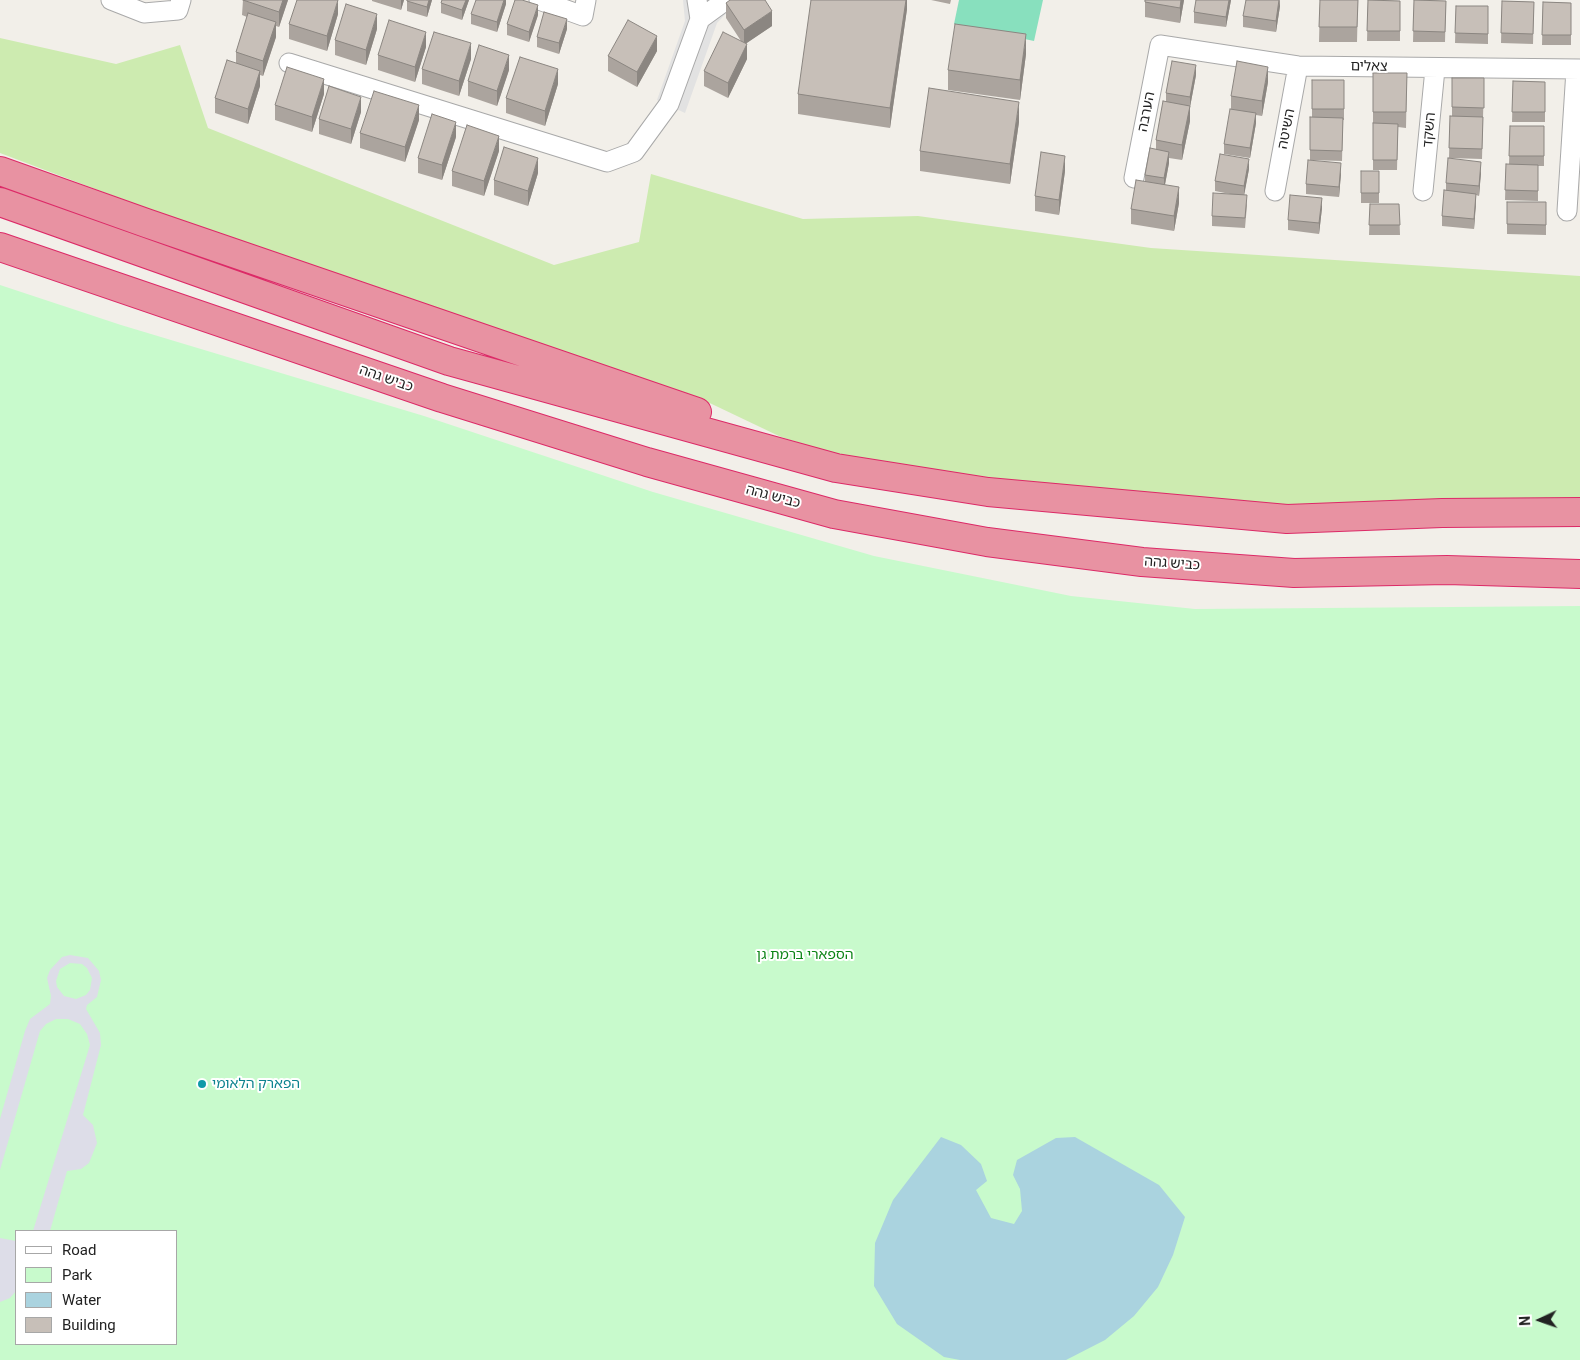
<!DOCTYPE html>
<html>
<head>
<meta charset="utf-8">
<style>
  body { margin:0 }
  #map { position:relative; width:1580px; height:1360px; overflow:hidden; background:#f2efe9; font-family:Roboto,sans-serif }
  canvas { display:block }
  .legend { position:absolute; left:15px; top:1230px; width:162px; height:115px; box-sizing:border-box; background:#fff; border:1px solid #a7a7a7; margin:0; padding:6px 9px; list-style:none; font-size:15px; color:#222 }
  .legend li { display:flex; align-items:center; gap:10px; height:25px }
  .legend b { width:25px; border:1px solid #a7a7a7 }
  .north { position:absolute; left:1515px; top:1295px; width:50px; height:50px; -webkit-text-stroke:4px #fff; paint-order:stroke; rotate:267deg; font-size:14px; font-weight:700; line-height:20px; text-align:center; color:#222 }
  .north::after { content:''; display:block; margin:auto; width:18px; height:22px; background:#222; clip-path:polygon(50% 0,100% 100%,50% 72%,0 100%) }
</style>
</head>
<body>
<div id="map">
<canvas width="1580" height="1360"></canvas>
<ul class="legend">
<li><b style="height:6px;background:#fff"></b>Road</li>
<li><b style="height:14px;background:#c8facc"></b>Park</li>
<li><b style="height:14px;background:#aad3df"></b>Water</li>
<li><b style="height:14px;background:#c7bfb8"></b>Building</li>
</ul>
<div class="north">N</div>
</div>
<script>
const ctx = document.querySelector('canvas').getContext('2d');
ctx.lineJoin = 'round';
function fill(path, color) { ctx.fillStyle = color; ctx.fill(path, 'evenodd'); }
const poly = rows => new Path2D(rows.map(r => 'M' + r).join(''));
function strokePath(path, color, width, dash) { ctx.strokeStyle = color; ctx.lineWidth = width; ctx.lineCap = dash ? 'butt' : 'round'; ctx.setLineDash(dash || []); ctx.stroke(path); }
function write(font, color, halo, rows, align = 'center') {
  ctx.font = font + ' Roboto,"Noto Sans Hebrew",sans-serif'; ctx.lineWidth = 4; ctx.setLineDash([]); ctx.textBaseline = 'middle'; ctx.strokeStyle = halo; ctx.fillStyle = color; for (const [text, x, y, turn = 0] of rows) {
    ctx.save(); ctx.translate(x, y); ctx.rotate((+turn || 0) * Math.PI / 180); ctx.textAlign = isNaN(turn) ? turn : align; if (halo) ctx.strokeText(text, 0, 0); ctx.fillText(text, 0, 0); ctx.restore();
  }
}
const grass = poly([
  [0,38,116,64,180,45,208,128,554,265,639,242,651,174,803,219,918,216,1151,248,1580,276,1580,502,1255,508,864,463,781,437,695,396,172,218,0,153]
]);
const park = poly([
  [0,285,121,325,424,416,653,492,874,556,1071,596,1195,609,1580,606,1580,1360,0,1360],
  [16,1231,176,1231,176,1344,16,1344]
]);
const pitch = poly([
  [959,0,1043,0,1034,41,954,24]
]);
const parking = poly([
  [683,0,739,0,717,23,685,113,657,100,685,21]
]);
const plaza = poly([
  [70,955,88,958,99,971,101,980,97,997,87,1005,86,1009,100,1033,101,1045,83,1115,93,1125,97,1143,89,1163,81,1169,67,1171,50,1231,33,1231,90,1045,87,1034,80,1024,68,1019,56,1019,46,1024,40,1031,0,1170,0,1119,25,1031,30,1019,50,1004,51,996,47,978,50,970,62,957],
  [70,963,82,964,87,968,92,978,90,990,86,995,76,999,64,996,57,987,56,981,60,969],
  [0,1238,16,1241,16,1291,10,1298,0,1302]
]);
const water = poly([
  [941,1137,961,1145,981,1164,987,1181,976,1190,991,1218,1014,1224,1022,1211,1020,1189,1013,1175,1017,1160,1056,1138,1075,1137,1159,1185,1185,1217,1173,1255,1158,1287,1134,1316,1105,1340,1066,1360,960,1360,944,1357,897,1324,874,1286,875,1243,893,1200]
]);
const minor = poly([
  [111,0,144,13,178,10,181,0],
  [539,0,583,16,586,0],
  [700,19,726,0],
  [289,63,607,162,634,152,669,104,700,19,697,0],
  [1134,178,1160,45,1298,66,1580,69],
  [1275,191,1298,66],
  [1423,191,1435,69],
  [1567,211,1576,70]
]);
const highway = poly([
  [0,171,146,223,697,412],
  [0,202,449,361,836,468,988,492,1287,519,1442,513,1580,512],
  [0,247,442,398,647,462,834,514,987,542,1142,562,1294,573,1447,570,1580,574]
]);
const wall = poly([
  [243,0,288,0,279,27,276,26,276,37,263,76,260,75,260,86,248,124,215,113,215,98,236,63,236,52,247,17,242,15],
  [372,0,404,0,401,10,372,1],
  [407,0,432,0,427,17,407,11],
  [469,0,462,20,441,13,441,3],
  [506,0,506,4,497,32,471,24,471,14],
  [907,0,907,9,890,128,798,114,798,94],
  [931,0,951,0,950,4],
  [1184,0,1180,23,1145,17,1145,2],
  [1231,0,1226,27,1194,23,1194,12],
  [1280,0,1280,6,1276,32,1243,27,1243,16],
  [1320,0,1358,0,1357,42,1319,42],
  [1368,0,1400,1,1400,41,1367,41],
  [1414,0,1446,1,1445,42,1413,42],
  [1502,1,1534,2,1533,44,1501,43],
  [1543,2,1571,3,1571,45,1542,45],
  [726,3,772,26,746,43,747,59,728,98,704,86,704,71,741,41,726,18],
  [1456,6,1488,6,1488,44,1455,43],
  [338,14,327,51,289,39,289,24],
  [538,15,529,42,507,35,507,24],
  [377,29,366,65,335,55,335,40],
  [567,29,559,54,537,47,537,37],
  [426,47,415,82,378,70,378,55],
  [657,51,637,87,608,71,608,56],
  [1026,54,1020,100,948,90,948,70],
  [471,59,459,96,422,84,422,69],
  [509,70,497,106,468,96,468,81],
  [1373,73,1407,73,1406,128,1398,127,1397,170,1373,170],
  [1196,75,1190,107,1190,121,1182,160,1169,158,1169,163,1165,185,1179,203,1174,231,1131,224,1131,209,1145,182,1145,175,1156,150,1156,140,1166,101,1166,93],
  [1452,78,1484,78,1482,159,1449,158,1450,116,1452,116],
  [1312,80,1344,80,1344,120,1343,120,1342,161,1310,160,1310,117,1312,118],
  [1513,81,1545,82,1545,122,1512,122],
  [1268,82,1262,116,1256,115,1256,123,1250,158,1224,154,1224,144,1231,109,1231,96],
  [558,84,545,126,506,113,506,98],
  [324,94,312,132,275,120,275,105],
  [361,112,351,144,319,134,319,119],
  [419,120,405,162,360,148,360,133],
  [1019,122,1010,184,920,171,920,151],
  [1510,126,1544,126,1544,166,1538,166,1538,201,1505,200,1506,164,1509,165],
  [456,137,442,180,418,173,418,158],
  [499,151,484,196,452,186,452,171],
  [1249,169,1244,194,1247,205,1245,228,1212,226,1212,216,1230,194,1215,191,1215,181],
  [1065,171,1059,215,1035,211,1035,196],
  [1361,171,1379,171,1379,203,1361,203],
  [1481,172,1479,196,1476,195,1474,229,1442,226,1442,216,1446,191,1446,183],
  [538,173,528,206,494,195,494,180],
  [1341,173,1339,197,1306,194,1306,184],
  [1507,202,1546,202,1546,235,1507,234],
  [1370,204,1399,204,1400,235,1369,235],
  [1322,208,1319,234,1288,230,1288,220]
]);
const shadedWall = poly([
  [283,0,288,0,279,27,279,12],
  [338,0,338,14,327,51,327,36],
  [401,0,404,0,401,10],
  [429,0,432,0,427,17,427,7],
  [466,0,469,0,462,20,462,10],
  [504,0,506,0,506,4,497,32,497,22],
  [906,0,907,0,907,9,890,128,890,108],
  [1181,0,1184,0,1180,23,1180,8],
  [1229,0,1231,0,1226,27,1226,17],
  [1279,0,1280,6,1276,32,1276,21],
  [538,5,538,15,529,42,529,32],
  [772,11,772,26,744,45,744,30],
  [377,14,377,29,366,65,366,50],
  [567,19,567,29,559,54,559,43],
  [276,22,276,37,263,76,263,61],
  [426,32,426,47,415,82,415,67],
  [1026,34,1026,54,1020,100,1020,80],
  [657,36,657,51,637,87,637,72],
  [471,43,471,59,459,96,459,81],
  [747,44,747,59,728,98,728,83],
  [509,55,509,70,497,106,497,91],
  [1196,65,1196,75,1190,107,1190,97],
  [1268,67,1268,82,1262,116,1262,101],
  [558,69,558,84,545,126,545,111],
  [260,71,260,86,248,124,248,109],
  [324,79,324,94,312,132,312,117],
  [361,97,361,112,351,144,351,129],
  [1019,102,1019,122,1010,184,1010,164],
  [419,105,419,120,405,162,405,147],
  [1190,106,1190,121,1182,160,1182,145],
  [1256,113,1256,123,1250,158,1250,148],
  [456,122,456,137,442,180,442,165],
  [499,136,499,151,484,196,484,181],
  [1169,152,1169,163,1164,189,1164,178],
  [1065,156,1065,171,1059,215,1059,200],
  [538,158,538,173,528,206,528,191],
  [1249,159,1249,169,1244,196,1244,186],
  [1481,162,1481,172,1479,196,1479,186],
  [1341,163,1341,173,1339,197,1339,187],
  [1179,187,1179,203,1174,231,1174,216],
  [1476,194,1476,204,1474,229,1474,219],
  [1322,198,1322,208,1319,234,1319,223]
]);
const building = poly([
  [243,0,283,0,279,12,243,0],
  [297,0,338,0,327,36,289,24,297,0],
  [407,0,429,0,427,7,407,1,407,0],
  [442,0,466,0,462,10,441,3,442,0],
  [476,0,504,0,497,22,471,14,476,0],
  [515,0,522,0,538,5,529,32,507,24,515,0],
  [730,0,765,0,772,11,744,30,726,3,730,0],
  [811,0,906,0,890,108,798,94,811,0],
  [1145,0,1181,0,1180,8,1145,2,1145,0],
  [1196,0,1229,0,1226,17,1194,12,1196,0],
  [1246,0,1279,0,1276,21,1243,16,1246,0],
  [1320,0,1358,0,1357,27,1319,27,1320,0],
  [1368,0,1400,1,1400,31,1367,31,1368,0],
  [1414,0,1446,1,1445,32,1413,31,1414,0],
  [1502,1,1534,2,1533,34,1501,33,1502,1],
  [1543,2,1571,3,1571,35,1542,35,1543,2],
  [346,4,377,14,366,50,335,40,346,4],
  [1456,6,1488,6,1488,34,1455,33,1456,6],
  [544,12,567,19,559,43,537,37,544,12],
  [248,13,276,22,263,61,236,52,248,13],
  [389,20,426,32,415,67,378,55,389,20],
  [628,20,657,36,637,72,608,56,628,20],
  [955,24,1026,34,1020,80,948,70,955,24],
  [434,32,471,43,459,81,422,69,434,32],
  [723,32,747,44,728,83,704,71,723,32],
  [479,45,509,55,497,91,468,81,479,45],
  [520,57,558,69,545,111,506,98,520,57],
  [227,60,260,71,248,109,215,98,227,60],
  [1172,61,1196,65,1190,97,1166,93,1172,61],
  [1237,61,1268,67,1262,101,1231,96,1237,61],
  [287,67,324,79,312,117,275,105,287,67],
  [1373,73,1407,73,1406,112,1373,112,1373,73],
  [1452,78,1484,78,1484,108,1452,107,1452,78],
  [1312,80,1344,80,1344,109,1312,109,1312,80],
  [1513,81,1545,82,1545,112,1512,112,1513,81],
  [329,86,361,97,351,129,319,119,329,86],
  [929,88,1019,102,1010,164,920,151,929,88],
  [374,91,419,105,405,147,360,133,374,91],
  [1163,101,1190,106,1182,145,1156,140,1163,101],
  [1230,109,1256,113,1250,148,1224,144,1230,109],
  [432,114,456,122,442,165,418,158,432,114],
  [1450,116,1483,117,1482,149,1449,148,1450,116],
  [1310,117,1343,118,1342,151,1310,150,1310,117],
  [1373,123,1398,124,1397,160,1373,160,1373,123],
  [467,125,499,136,484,181,452,171,467,125],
  [1510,126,1544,126,1544,156,1509,156,1510,126],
  [504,147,538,158,528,191,494,180,504,147],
  [1150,148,1169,152,1164,178,1145,175,1150,148],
  [1041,152,1065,156,1059,200,1035,196,1041,152],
  [1220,154,1249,159,1244,186,1215,181,1220,154],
  [1448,158,1481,162,1479,186,1446,183,1448,158],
  [1308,160,1341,163,1339,187,1306,184,1308,160],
  [1506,164,1538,165,1538,191,1505,190,1506,164],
  [1361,171,1379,171,1379,193,1361,193,1361,171],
  [1136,180,1179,187,1174,216,1131,209,1136,180],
  [1444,190,1476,194,1474,219,1442,216,1444,190],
  [1213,193,1247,195,1245,218,1212,216,1213,193],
  [1290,195,1322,198,1319,223,1288,220,1290,195],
  [1507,202,1546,202,1546,225,1507,224,1507,202],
  [1370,204,1399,204,1400,225,1369,225,1370,204]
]);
const markers = [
  [202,1084,5,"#0f9aa8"]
];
const streetNames = [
  ["צאלים",1369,67,1],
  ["הערבה",1147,112,-79],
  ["השיטה",1287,129,-79],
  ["השקד",1430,130,-85],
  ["כביש גהה",386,379,19],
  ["כביש גהה",773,497,15],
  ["כביש גהה",1172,564,4]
];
const parkNames = [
  ["הספארי ברמת גן",805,955]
];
const cultureNames = [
  ["הפארק הלאומי",212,1084]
];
fill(grass, '#cdebb0');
fill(park, '#c8facc');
fill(pitch, '#88e0be');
fill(parking, '#e2e2e2');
fill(plaza, '#dddde8');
fill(water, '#aad3df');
strokePath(minor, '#a9a9a9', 21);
strokePath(highway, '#dc2a67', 30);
strokePath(minor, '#fff', 19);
strokePath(highway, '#e892a2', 28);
fill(wall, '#aba49e');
fill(shadedWall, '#8b8681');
fill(building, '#c7bfb8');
strokePath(building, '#8b8681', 1);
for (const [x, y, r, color] of markers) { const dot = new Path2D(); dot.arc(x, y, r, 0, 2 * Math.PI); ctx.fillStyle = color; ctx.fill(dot); strokePath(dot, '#fff', 2); }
write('14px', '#222', '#fff', streetNames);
write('14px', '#0c8416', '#fff', parkNames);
write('14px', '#0d838f', '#fff', cultureNames, 'left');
</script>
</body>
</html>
